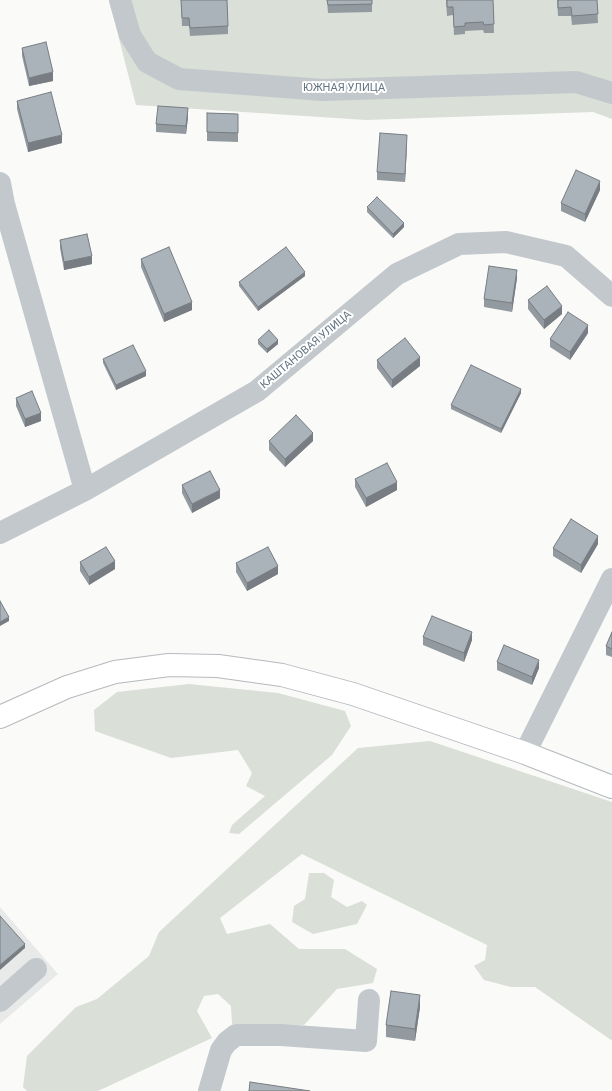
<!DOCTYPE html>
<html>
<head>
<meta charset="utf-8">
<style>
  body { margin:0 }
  canvas { display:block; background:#fafaf8 }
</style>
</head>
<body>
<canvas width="612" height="1091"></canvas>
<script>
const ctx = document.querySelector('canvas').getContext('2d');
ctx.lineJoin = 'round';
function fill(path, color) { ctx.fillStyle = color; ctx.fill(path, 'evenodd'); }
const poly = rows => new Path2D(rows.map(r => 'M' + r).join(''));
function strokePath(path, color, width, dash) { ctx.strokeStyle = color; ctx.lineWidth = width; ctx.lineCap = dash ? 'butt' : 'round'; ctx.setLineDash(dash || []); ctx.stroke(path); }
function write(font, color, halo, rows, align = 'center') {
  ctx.font = font + ' Roboto,sans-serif'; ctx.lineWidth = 4; ctx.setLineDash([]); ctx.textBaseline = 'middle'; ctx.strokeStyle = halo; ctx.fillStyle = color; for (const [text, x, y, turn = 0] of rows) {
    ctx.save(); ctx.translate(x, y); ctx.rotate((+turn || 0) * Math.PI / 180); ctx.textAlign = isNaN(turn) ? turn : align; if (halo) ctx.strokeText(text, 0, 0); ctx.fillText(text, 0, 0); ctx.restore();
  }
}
const built = poly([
  [0,907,58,974,0,1024]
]);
const green = poly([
  [109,0,612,0,612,119,593,112,366,120,136,105],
  [189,684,278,693,345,711,351,726,332,755,239,834,229,833,232,825,265,796,246,786,252,773,238,750,171,758,95,731,94,710,117,692],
  [430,741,612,802,612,1039,611,1040,535,987,511,987,484,980,474,966,485,960,487,945,302,854,220,918,227,934,270,924,299,949,345,949,377,969,373,983,337,989,304,1025,232,1024,231,1006,218,994,204,996,197,1011,212,1038,98,1091,27,1091,23,1087,27,1056,76,1007,97,999,149,956,159,932,358,748],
  [309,873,324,873,334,880,331,897,347,907,362,901,367,905,357,924,313,934,292,922,294,906,305,899]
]);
const minor = poly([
  [120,0,130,35,147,62,179,79,323,90,576,82,612,93],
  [0,183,4,204,85,490],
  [0,533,85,490,257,391,397,274,459,244,506,242,566,256,612,296],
  [525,753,612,579],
  [0,1001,36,969],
  [209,1091,221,1050,227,1042,236,1035,281,1035,366,1041,369,1000]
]);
const major = poly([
  [0,717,67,687,115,672,169,665,218,666,282,675,353,694,525,753,612,787]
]);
const wall = poly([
  [181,0,228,26,228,34,190,36,189,26,182,26],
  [327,0,372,0,372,12,328,13],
  [446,0,493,0,494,33,484,33,483,30,465,31,465,34,454,35,453,15,447,16],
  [557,0,597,0,598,23,572,25,571,16,558,16],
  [22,48,53,81,29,86,22,56],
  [17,101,62,143,28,152,17,109],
  [207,113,238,114,238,142,207,141],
  [188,117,186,134,156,132,156,124],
  [407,143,405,182,377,180,377,172],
  [600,190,585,222,561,211,561,203],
  [367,207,404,227,393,238,367,212],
  [60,240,92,264,64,270,60,248],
  [141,259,192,310,164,322,141,267],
  [305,276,258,311,239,286,239,282],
  [517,278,512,312,484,307,484,299],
  [528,300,562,314,544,329,528,309],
  [588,333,570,360,550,347,550,339],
  [258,340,278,344,267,353,258,344],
  [103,359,146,376,116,390,103,363],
  [377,360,420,366,392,388,377,368],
  [521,393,501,433,451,409,451,405],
  [16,398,41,421,25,427,16,406],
  [269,441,313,441,285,467,269,450],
  [355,479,397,490,366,507,355,487],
  [182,485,220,498,192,513,182,493],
  [598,544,581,573,553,556,553,548],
  [80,562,115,569,89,585,80,571],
  [236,563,278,574,247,591,236,572],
  [612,632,612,657,606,655,606,646],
  [423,637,472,640,464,662,423,645],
  [497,662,539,668,532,685,497,670],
  [420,1007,415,1041,386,1037,386,1025]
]);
const shadedWall = poly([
  [53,72,53,81,29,86,29,78],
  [188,108,188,117,186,134,186,126],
  [62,135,62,143,28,152,28,143],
  [407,135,407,143,405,182,405,174],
  [600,181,600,190,585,222,585,214],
  [404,223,404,227,393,238,393,234],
  [92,256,92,264,64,270,64,262],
  [517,270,517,278,512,312,512,303],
  [305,272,305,276,258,311,258,307],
  [192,302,192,310,164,322,164,314],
  [562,306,562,314,544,329,544,320],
  [588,325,588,333,570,360,570,352],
  [278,340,278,344,267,353,267,349],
  [420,357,420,366,392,388,392,380],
  [146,371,146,376,116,390,116,385],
  [521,389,521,393,501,433,501,429],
  [41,413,41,421,25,427,25,419],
  [313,433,313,441,285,467,285,459],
  [397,482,397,490,366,507,366,498],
  [220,490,220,498,192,513,192,504],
  [598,536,598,544,581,573,581,565],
  [115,561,115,569,89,585,89,577],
  [278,566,278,574,247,591,247,583],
  [9,617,9,621,0,626,0,622],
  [472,632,472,640,464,662,464,653],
  [539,660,539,668,532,685,532,677],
  [25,944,25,948,0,970,0,965],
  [420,995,420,1007,415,1041,415,1029]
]);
const building = poly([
  [181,0,227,0,228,26,190,28,189,18,182,18,181,0],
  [327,0,372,0,372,4,328,5,327,0],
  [447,0,493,0,494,24,484,25,483,22,465,23,465,26,454,27,453,7,447,7,447,0],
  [558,0,597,0,598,14,572,16,571,7,558,8,558,0],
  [46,42,53,72,29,78,22,48,46,42],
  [51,92,62,135,28,143,17,101,51,92],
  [158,106,188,108,186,126,156,124,158,106],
  [207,113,238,114,238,133,207,132,207,113],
  [380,133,407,135,405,174,377,172,380,133],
  [576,170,600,181,585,214,561,203,576,170],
  [377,197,404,223,393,234,367,207,377,197],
  [87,234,92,256,64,262,60,240,87,234],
  [169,247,192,302,164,314,141,259,169,247],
  [286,247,305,272,258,307,239,282,286,247],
  [489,266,517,270,512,303,484,299,489,266],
  [547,286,562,306,544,320,528,300,547,286],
  [568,312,588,325,570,352,550,339,568,312],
  [269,330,278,340,267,349,258,340,269,330],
  [405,338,420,357,392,380,377,360,405,338],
  [133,345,146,371,116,385,103,359,133,345],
  [471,365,521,389,501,429,451,405,471,365],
  [32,391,41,413,25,419,16,398,32,391],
  [296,415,313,433,285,459,269,441,296,415],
  [387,463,397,482,366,498,355,479,387,463],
  [210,471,220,490,192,504,182,485,210,471],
  [571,519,598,536,581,565,553,548,571,519],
  [106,547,115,561,89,577,80,562,106,547],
  [268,547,278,566,247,583,236,563,268,547],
  [0,601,9,617,0,622,0,601],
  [432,616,472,632,464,653,423,637,432,616],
  [612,632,612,649,606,646,612,632],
  [504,645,539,660,532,677,497,662,504,645],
  [0,916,25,944,0,965,0,916],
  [391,991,420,995,415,1029,386,1025,391,991],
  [250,1082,310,1091,249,1091,250,1082]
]);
const streetNames = [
  ["ЮЖНАЯ УЛИЦА",344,88],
  ["КАШТАНОВАЯ УЛИЦА",306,350,-40]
];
fill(built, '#e8e9e9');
fill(green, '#dadfd7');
strokePath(major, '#b5babe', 24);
strokePath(minor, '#c3c8cc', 22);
strokePath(major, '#fff', 22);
fill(wall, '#929a9f');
fill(shadedWall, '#777d82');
fill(building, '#aab3b9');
strokePath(building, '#777d82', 1);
write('11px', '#657683', '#fff', streetNames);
</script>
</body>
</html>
